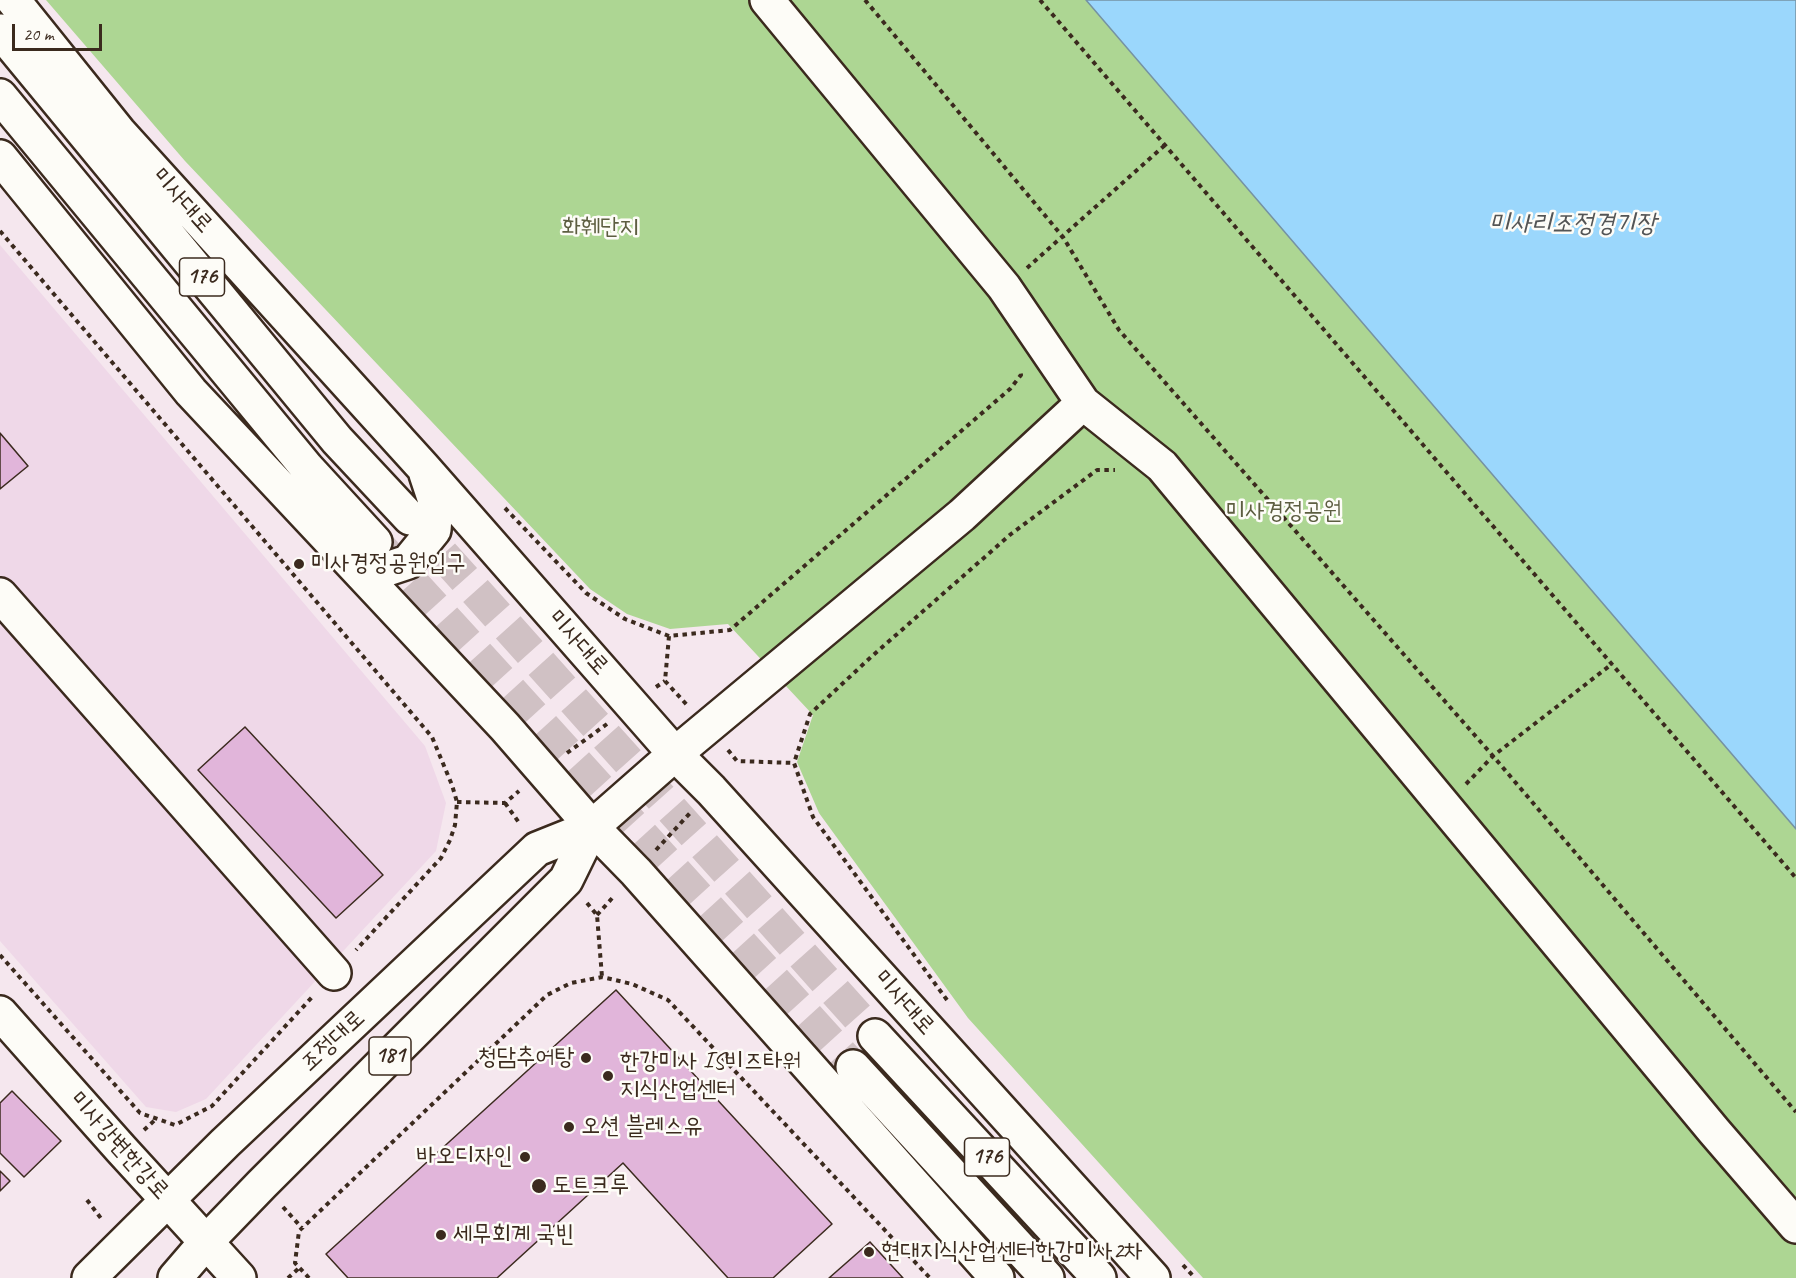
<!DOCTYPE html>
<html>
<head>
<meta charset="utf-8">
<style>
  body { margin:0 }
  #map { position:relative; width:1796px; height:1278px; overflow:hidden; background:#f5e7ee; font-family:Caveat,sans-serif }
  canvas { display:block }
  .scale { position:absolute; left:12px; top:24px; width:90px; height:27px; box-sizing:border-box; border:3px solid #3b2a1e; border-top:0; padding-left:8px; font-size:18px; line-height:21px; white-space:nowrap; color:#3b2a1e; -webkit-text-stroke:4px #fdfcf7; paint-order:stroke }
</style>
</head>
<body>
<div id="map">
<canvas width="1796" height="1278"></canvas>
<div class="scale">20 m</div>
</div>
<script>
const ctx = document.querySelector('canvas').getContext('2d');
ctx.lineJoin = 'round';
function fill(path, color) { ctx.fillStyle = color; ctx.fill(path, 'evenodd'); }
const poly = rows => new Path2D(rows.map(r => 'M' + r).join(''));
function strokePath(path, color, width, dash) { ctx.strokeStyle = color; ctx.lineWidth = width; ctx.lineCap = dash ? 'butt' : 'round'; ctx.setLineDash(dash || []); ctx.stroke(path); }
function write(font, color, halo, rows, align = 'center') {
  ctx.font = font + ' Caveat,"Poor Story",sans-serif'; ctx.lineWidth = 5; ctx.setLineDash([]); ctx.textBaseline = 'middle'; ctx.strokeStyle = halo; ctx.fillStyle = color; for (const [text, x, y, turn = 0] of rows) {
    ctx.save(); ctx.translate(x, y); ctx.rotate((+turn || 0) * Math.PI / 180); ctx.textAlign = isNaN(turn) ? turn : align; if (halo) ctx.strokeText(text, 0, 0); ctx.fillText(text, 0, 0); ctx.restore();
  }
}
const built = poly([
  [0,245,425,746,446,803,436,851,206,1099,176,1112,146,1107,0,941]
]);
const green = poly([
  [46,0,1796,0,1796,1278,1203,1278,968,1018,819,813,797,762,813,715,728,624,670,629,627,614,590,589,185,161]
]);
const water = poly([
  [1086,0,1796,0,1796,829,1086,0]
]);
const building = poly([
  [0,433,28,466,0,489,0,433],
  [245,727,383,875,336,918,198,770,245,727],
  [616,990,832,1224,773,1278,728,1278,623,1163,497,1278,348,1278,326,1254,616,990],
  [12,1091,61,1141,24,1177,0,1153,0,1103,12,1091],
  [0,1171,10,1181,0,1191,0,1171],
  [870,1242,903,1278,829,1278,870,1242]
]);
const majorTunnel = poly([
  [410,518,875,1036],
  [379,546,853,1067]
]);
const path = poly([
  [865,0,1063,237,1119,330,1493,756,1796,1112],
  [1040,0,1796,878],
  [0,231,432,737,452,785,457,802,455,825,450,840,441,858,356,950],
  [1027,268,1165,145],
  [505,508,586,593,625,619,669,636,730,630,1010,389,1021,375,1020,370],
  [669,636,665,681,687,705],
  [656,687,665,681],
  [728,750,737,761,794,763],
  [567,753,607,724],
  [1466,784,1493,756,1612,664],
  [457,802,505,803,519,791],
  [505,803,520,824],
  [656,850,690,813],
  [587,903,597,915,602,977],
  [597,915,615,895],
  [0,955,140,1113,175,1125,212,1106,314,995],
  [947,1000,813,817,794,763,810,714,871,657,1011,534,1097,470,1115,470],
  [144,1130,156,1119],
  [87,1200,103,1221],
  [283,1207,302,1228],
  [1183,1265,1195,1278],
  [288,1278,299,1268],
  [309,1278,295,1263,299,1231,547,995,571,983,602,977,632,984,668,1000,930,1278]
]);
const minor = poly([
  [767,0,1004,287,1083,403,1162,466,1714,1131,1796,1226],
  [0,595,334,973],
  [675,754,962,515,1083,403],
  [0,1013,121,1149,239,1278]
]);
const major = poly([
  [13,0,119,132,423,467,675,754,711,790,1153,1278],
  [0,31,337,440,410,518],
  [0,96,307,468,375,542],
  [0,157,191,392,505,727,592,827,636,872,997,1278],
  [349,560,387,569,408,562,434,530,436,504,426,474],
  [875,1036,1099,1278],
  [853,1067,1047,1278],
  [89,1278,225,1143,537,849,592,827,675,754],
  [175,1278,206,1242,262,1184,566,880,592,827]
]);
const markers = [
  [299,564,6,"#3b2a1e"],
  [586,1058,6,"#3b2a1e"],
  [608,1076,6,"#3b2a1e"],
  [569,1127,6,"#3b2a1e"],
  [525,1157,6,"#3b2a1e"],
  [539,1186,8,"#3b2a1e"],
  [441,1235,6,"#3b2a1e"],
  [869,1252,6,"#3b2a1e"]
];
const shields = [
  [202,277,45],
  [390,1056,42],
  [987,1157,45]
];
const shieldNames = [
  ["176",202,277],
  ["181",390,1056],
  ["176",987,1157]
];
const streetNames = [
  ["미사대로",182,201,48],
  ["미사대로",578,643,48],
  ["미사대로",904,1003,48],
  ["조정대로",333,1041,-43],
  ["미사강변한강로",119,1146,48]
];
const parkNames = [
  ["화훼단지",600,228],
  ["미사경정공원",1284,512]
];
const poiNames = [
  ["미사경정공원입구",311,564],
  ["청담추어탕",574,1058,"right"],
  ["한강미사 IS비즈타워",620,1062],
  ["지식산업센터",620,1090],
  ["오션 블레스유",581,1127],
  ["바오디자인",513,1157,"right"],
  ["도트크루",552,1186],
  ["세무회계 국빈",453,1235],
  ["현대지식산업센터한강미사2차",881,1252]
];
const waterNames = [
  ["미사리조정경기장",1573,224]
];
fill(built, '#efd8e8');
fill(green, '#add693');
fill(water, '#9bd7fc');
strokePath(water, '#7592a3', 1.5);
fill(building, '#e1b5da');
strokePath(building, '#3b2a1e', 1.5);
strokePath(majorTunnel, '#d0c1c4', 33, [33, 16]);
strokePath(minor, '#3b2a1e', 38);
strokePath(major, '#3b2a1e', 38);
strokePath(path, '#3b2a1e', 4, [4.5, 4.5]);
strokePath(minor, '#fdfcf7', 33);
strokePath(major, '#fdfcf7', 33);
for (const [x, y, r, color] of markers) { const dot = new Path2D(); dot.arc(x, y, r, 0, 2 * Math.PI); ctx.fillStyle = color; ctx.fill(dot); strokePath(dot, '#fdfcf7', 2); }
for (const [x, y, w] of shields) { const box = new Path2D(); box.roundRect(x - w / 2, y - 19, w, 38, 4.5); ctx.fillStyle = '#fdfcf7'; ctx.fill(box); strokePath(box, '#3b2a1e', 1.5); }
write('bold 22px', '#3b2a1e', null, shieldNames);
write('24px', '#3b2a1e', '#fdfcf7', streetNames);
write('24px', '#5d5e41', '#fdfcf7', parkNames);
write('24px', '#3b2a1e', '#fdfcf7', poiNames, 'left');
write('italic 26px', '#535556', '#fdfcf7', waterNames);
</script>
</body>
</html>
